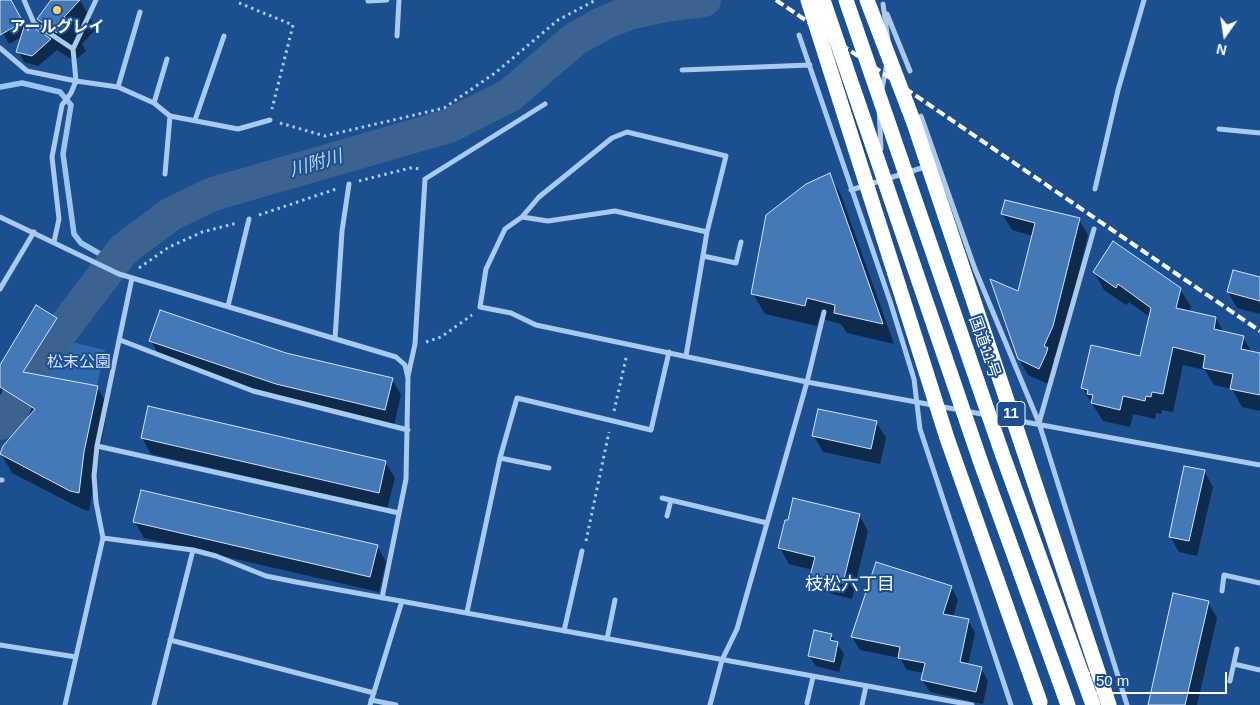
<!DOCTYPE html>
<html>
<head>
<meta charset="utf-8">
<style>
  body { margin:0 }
  #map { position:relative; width:1260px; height:705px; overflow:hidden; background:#1b4f8f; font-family:Helvetica,sans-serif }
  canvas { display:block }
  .north { position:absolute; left:1200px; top:10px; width:50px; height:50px; -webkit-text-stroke:4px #1b4f8f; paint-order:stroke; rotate:193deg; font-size:14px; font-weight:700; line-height:20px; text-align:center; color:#fff }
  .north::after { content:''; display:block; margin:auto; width:18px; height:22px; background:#fff; clip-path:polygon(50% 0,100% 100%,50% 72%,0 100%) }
  .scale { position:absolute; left:1088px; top:672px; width:139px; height:22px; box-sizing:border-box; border:2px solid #fff; border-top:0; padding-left:6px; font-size:15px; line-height:18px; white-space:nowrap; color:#fff; -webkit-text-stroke:4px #1b4f8f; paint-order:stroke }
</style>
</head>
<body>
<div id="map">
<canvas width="1260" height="705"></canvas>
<div class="north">N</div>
<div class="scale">50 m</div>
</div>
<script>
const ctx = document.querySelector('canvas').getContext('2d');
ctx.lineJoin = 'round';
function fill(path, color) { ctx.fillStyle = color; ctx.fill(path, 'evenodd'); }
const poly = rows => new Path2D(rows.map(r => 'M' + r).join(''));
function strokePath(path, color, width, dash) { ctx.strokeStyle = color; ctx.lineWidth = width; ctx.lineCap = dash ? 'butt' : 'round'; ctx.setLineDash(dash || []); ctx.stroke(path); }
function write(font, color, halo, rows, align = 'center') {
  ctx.font = font + ' Helvetica,"Noto Sans JP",sans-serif'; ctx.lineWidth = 4; ctx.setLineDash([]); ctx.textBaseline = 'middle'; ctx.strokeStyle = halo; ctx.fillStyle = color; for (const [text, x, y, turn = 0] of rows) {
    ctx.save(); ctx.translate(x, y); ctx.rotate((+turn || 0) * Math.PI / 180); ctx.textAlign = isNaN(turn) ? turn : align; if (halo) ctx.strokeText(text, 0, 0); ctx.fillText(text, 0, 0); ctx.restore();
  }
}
const green = poly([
  [71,342,105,350,97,386,46,377]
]);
const shadow = poly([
  [0,0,10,0,28,33,32,28,51,41,39,20,50,4,50,0,80,0,96,29,82,44,86,51,74,61,57,50,38,66,24,62,18,51,22,37,9,44,0,28],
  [829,174,841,195,894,344,847,333,841,324,819,318,817,326,765,314,753,294],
  [1002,214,1079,220,1088,235,1062,342,1053,360,1056,365,1048,384,1028,375,1019,359,1019,293,1033,236,1012,230],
  [1094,272,1180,289,1191,307,1189,312,1216,318,1224,333,1243,337,1252,353,1260,355,1260,411,1242,407,1232,389,1214,385,1205,370,1183,365,1173,412,1162,410,1161,414,1156,413,1155,419,1133,414,1130,427,1103,421,1082,388,1141,358,1150,317,1129,302,1126,305,1104,290],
  [1260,279,1260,314,1237,308,1228,292],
  [56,319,66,337,42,377,97,387,108,406,89,511,82,509,12,473,1,454,30,417,2,400,0,396,0,367],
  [151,341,285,354,392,379,401,395,394,425,286,400,160,357],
  [876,422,886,438,880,464,823,452,814,436],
  [142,438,385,462,395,478,387,509,151,454],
  [1204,471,1213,487,1197,556,1179,552,1170,536],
  [859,515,868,531,852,599,821,591,812,575,813,570,789,564,780,548],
  [135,522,377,546,386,562,379,592,144,538],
  [951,587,958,600,953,617,968,620,975,633,968,665,981,668,988,681,983,704,930,692,922,680,924,673,907,670,900,658,860,650,852,637],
  [1208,602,1217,618,1197,705,1149,705],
  [831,635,844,654,839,672,816,666,809,656]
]);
const stream = poly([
  [0,87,22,83,60,92,71,105,63,154,74,234,81,243,114,262]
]);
const river = poly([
  [0,423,7,421,29,374,123,250,171,214,213,194,449,126,510,95,575,39,604,23,629,13,671,4,704,0]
]);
const building = poly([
  [0,0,11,0,23,22,0,35,0,0],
  [51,0,80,0,64,17,71,21,57,33,37,19,51,0],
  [25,24,28,31,31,26,51,39,32,56,16,52,25,24],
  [830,173,883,324,834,313,835,305,807,298,805,306,751,294,766,215,806,184,830,173],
  [1005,200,1080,218,1053,326,1044,346,1048,348,1046,354,1039,369,1018,359,990,279,1018,291,1035,223,1001,214,1005,200],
  [1113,241,1181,288,1176,308,1216,317,1214,329,1244,336,1241,349,1260,353,1260,395,1230,389,1233,374,1203,368,1205,355,1173,347,1163,394,1152,392,1151,397,1146,396,1145,401,1123,396,1120,410,1091,403,1093,395,1087,394,1088,390,1081,388,1091,345,1140,356,1151,308,1118,284,1116,288,1093,272,1113,241],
  [1233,270,1260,277,1260,301,1227,292,1233,270],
  [36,305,57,318,23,372,98,386,84,452,79,493,70,491,0,454,3,446,35,409,0,387,0,365,36,305],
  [160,310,286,353,393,378,385,410,276,384,149,341,160,310],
  [148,406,386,461,379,493,141,438,148,406],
  [818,409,877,421,871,449,812,436,818,409],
  [1184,466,1205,470,1189,541,1169,537,1184,466],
  [141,490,378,545,370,577,133,522,141,490],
  [793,498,860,514,843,583,810,576,815,557,778,548,785,520,788,520,793,498],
  [876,562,952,586,943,614,969,619,960,662,982,667,976,692,921,680,925,663,898,658,900,647,851,637,876,562],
  [1173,593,1209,601,1185,705,1148,705,1173,593],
  [814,630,832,634,830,640,838,642,834,662,808,656,814,630]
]);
const path = poly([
  [239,3,293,25,272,109],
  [280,123,325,136,444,108,495,73,558,20,596,0],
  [359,181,410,168,421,169],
  [259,215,336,189],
  [139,268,169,247,187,239,202,232,237,223],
  [426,342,441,337,472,315],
  [614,411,627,354],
  [586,541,609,432]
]);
const street = poly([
  [24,0,34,23,73,49],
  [368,1,387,0],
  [883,4,888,40],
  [887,14,910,71],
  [799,35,890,301,914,379,920,429,1011,705],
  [397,36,399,0],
  [0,48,27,71,76,81,118,87,154,103,170,116,238,129,270,120],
  [682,70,810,65],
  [118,87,140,12],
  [882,89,887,63],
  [154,103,167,59],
  [879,108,881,149],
  [921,116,975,269,1039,423,1127,705],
  [195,120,224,36],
  [1219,129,1260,133],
  [165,174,170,116],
  [1095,189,1118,90,1144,0],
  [851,190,928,166],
  [0,217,119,274,396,357,405,365,408,378,406,479,382,598],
  [522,217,548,221,615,211,707,232],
  [54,242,59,219,52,157,62,105,71,93,76,81,73,49,96,0],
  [703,256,736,263,741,242],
  [0,289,34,232],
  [228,306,249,219],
  [335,339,342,231,349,184],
  [120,340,253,391,408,430],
  [686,356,707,232,726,156,627,132,612,138,539,197,522,217,505,229,486,269,480,307,511,313,536,325,807,382,1260,465],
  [408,376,415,344,425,179,545,104],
  [1039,423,1094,229],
  [97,446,399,513],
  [500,458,549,468],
  [0,480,2,480],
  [662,498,767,523],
  [667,516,671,500],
  [103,538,96,502,94,476,97,446,132,278],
  [1222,591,1224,575,1260,583],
  [467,612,500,458,517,398,651,430,669,352],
  [564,631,582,551],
  [607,639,615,600],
  [170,640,374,693],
  [0,645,76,657],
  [1234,664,1260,670],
  [1230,681,1237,649],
  [371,700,396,705],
  [807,703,813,677],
  [65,705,103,538,193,550,216,556,266,576,296,582,972,705],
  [154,705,193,550],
  [370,705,402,601],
  [710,705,722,660,737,629,807,382,824,312],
  [862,705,866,686]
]);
const rail = poly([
  [776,0,1260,331]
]);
const highwayBridge = poly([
  [808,0,947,438,1040,702],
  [823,0,981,463,1068,705],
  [846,0,1003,456,1093,705],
  [867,0,914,123,1109,705]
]);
const markers = [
  [57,10,5,"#ffd166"]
];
const shields = [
  [1011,414,28]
];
const shieldNames = [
  ["11",1011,414]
];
const poiNames = [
  ["アールグレイ",57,28]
];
const streetNames = [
  ["国道11号",984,347,71]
];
const parkNames = [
  ["松末公園",79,363]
];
const waterNames = [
  ["川附川",316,164,-16]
];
const neighbourhoodNames = [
  ["枝松六丁目",850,585]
];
fill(green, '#2e69ad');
fill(shadow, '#0007');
strokePath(stream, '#9cc4f0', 5.5);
strokePath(river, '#3c6290', 34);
fill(building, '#4478b7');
strokePath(building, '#cfe3fa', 1);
strokePath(path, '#a9c9ee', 3, [2.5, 4]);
strokePath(street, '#a9c9ee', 5);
strokePath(rail, '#fff', 4, [9, 4]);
strokePath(highwayBridge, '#fff', 15);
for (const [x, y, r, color] of markers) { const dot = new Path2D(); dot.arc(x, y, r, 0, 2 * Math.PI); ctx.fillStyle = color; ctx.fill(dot); strokePath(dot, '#1b4f8f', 2); }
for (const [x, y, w] of shields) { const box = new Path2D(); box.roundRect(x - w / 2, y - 12.5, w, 25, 4); ctx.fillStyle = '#1b4f8f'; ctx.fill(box); strokePath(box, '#fff', 1); }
write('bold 15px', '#fff', null, shieldNames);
write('bold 16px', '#fff', '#1b4f8f', poiNames);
write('16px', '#fff', '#1b4f8f', streetNames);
write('16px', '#cfe3fa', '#1b4f8f', parkNames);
write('italic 18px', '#b5d3f5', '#1b4f8f', waterNames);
write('18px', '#fff', '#1b4f8f', neighbourhoodNames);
</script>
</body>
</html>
